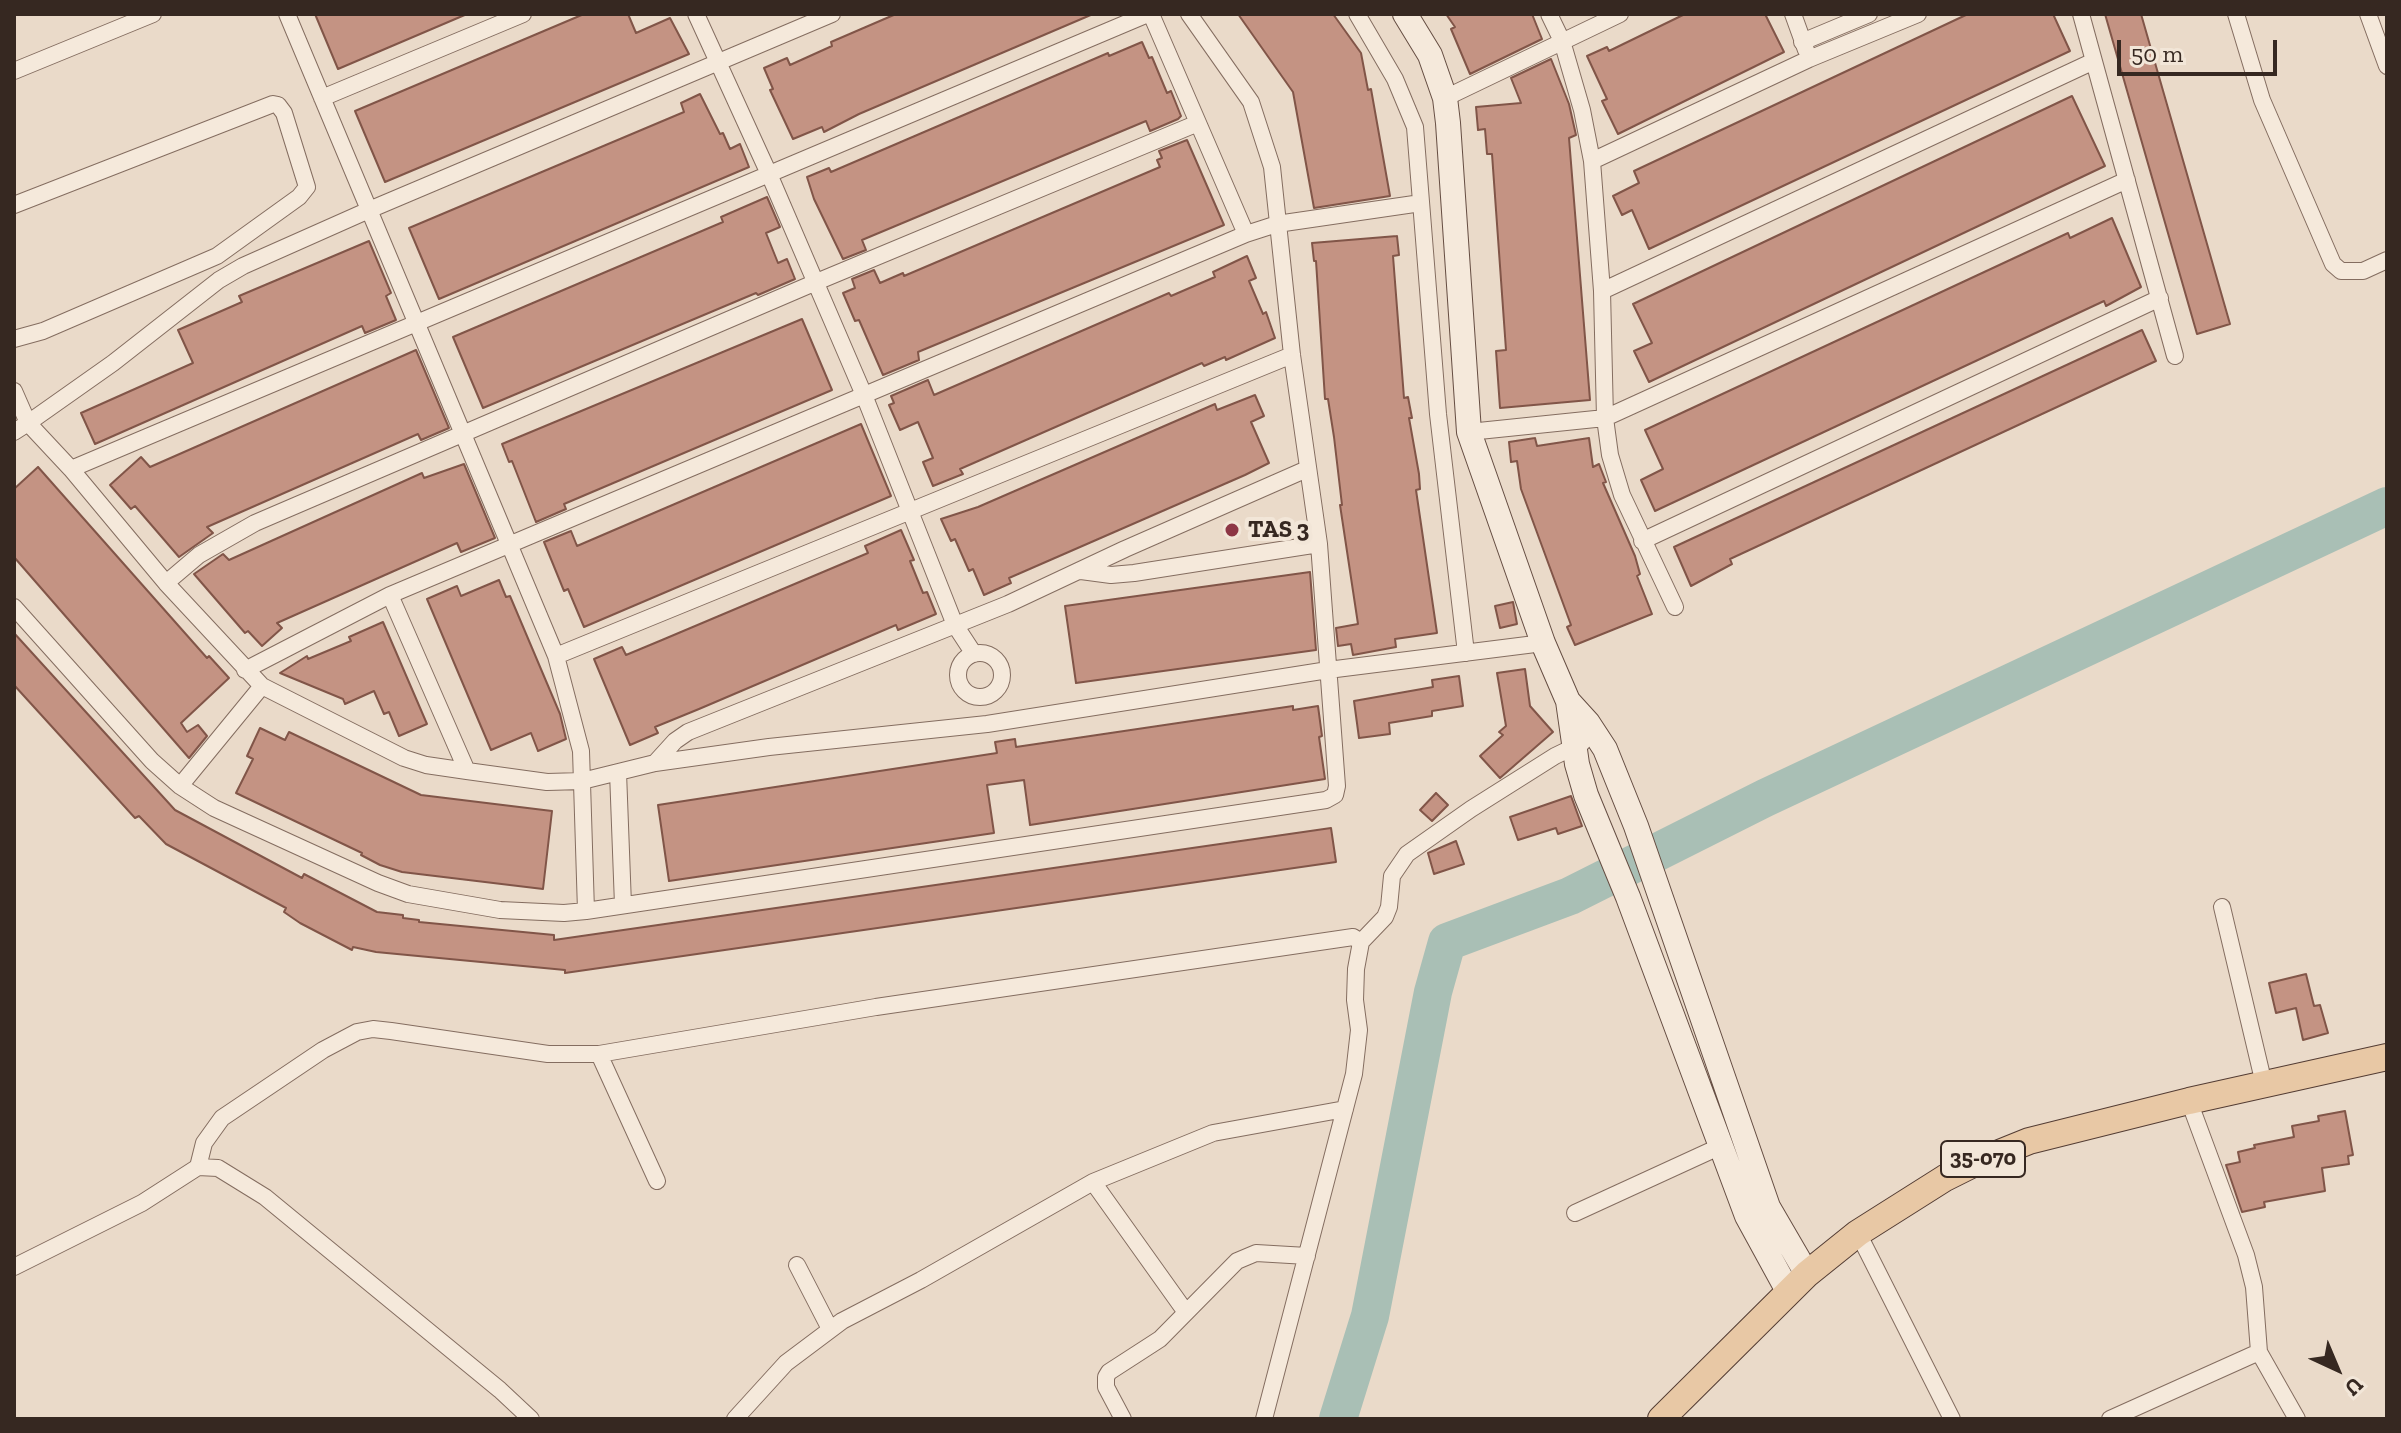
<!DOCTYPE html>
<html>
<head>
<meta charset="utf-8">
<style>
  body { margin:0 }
  #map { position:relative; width:2401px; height:1433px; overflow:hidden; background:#eadac9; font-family:"Zilla Slab",serif }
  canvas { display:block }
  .frame { position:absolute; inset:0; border:16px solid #362821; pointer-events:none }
  .north { position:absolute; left:2297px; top:1329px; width:80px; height:80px; -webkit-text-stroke:6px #f2e6d8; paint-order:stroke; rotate:136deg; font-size:22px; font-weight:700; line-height:32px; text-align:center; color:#362821 }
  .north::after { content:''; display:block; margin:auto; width:28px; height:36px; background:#362821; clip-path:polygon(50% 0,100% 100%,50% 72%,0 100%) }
  .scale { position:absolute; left:2117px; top:40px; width:160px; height:36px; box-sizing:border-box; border:4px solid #362821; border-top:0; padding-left:10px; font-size:24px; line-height:28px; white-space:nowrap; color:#362821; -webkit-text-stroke:6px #f2e6d8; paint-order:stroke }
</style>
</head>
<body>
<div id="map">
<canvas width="2401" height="1433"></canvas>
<div class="frame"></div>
<div class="north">U</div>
<div class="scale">50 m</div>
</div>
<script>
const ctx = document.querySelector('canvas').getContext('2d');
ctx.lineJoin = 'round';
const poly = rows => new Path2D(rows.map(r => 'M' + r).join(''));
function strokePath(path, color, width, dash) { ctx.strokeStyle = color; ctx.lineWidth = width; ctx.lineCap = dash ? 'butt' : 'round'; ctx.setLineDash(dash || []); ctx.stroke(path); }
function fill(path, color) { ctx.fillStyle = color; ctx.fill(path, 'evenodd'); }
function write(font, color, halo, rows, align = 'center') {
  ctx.font = font + ' "Zilla Slab",serif'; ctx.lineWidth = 8; ctx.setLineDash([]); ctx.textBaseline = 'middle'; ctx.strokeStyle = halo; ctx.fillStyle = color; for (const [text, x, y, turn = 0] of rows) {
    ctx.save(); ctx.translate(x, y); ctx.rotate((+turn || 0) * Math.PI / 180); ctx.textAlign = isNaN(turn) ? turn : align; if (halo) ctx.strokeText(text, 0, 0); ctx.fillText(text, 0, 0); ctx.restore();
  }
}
const river = poly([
  [1338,1419,1370,1316,1433,992,1447,942,1570,896,1765,798,2387,506]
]);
const building = poly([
  [315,14,467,14,338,69,315,14],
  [584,14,628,14,636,33,670,18,689,54,385,182,355,111,584,14],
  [896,14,1093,14,859,114,824,132,822,127,793,139,770,90,773,89,764,68,787,58,790,65,832,46,831,42,896,14],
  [1238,14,1333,14,1361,53,1368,90,1371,89,1390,196,1314,208,1293,92,1238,14],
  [1446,14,1532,14,1542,39,1470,74,1451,29,1455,27,1446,14],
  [1685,14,1765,14,1784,52,1618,134,1602,101,1607,99,1587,56,1607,47,1609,51,1685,14],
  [1968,14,2053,14,2070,51,1649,249,1632,210,1622,215,1613,196,1639,183,1634,171,1968,14],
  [2105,14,2141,14,2230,324,2197,334,2105,14],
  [1142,42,1149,58,1152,57,1167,93,1171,91,1181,116,1178,119,1150,131,1146,121,862,240,866,250,843,259,814,199,807,177,829,168,831,172,1108,53,1109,56,1142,42],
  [1551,59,1569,104,1576,135,1569,138,1590,400,1500,408,1496,351,1506,350,1492,154,1487,154,1485,129,1478,130,1476,107,1521,103,1511,78,1551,59],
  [700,94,720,134,723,133,730,149,740,144,749,167,439,299,409,228,684,112,681,103,700,94],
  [2072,96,2105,166,1649,382,1634,351,1652,343,1633,304,2072,96],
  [1187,140,1224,225,918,352,919,360,883,375,859,320,855,321,843,293,855,288,852,279,874,270,880,283,903,273,904,276,1160,167,1157,160,1162,158,1159,151,1187,140],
  [767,197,780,227,766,233,778,263,787,259,795,279,758,295,756,293,483,408,453,337,723,222,721,217,767,197],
  [2112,218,2141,287,2106,306,2104,301,1655,511,1641,480,1663,469,1645,430,2068,233,2070,238,2112,218],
  [1397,236,1399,255,1393,256,1404,398,1408,397,1412,418,1409,418,1419,474,1420,489,1416,490,1437,633,1395,639,1396,647,1353,655,1351,644,1338,646,1336,628,1358,624,1340,505,1342,505,1334,437,1328,399,1325,399,1316,261,1314,261,1312,243,1397,236],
  [369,241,391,293,386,296,396,320,365,333,362,326,95,444,81,413,193,363,178,330,242,302,239,296,369,241],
  [1247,256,1256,278,1249,281,1263,314,1266,312,1275,338,1226,360,1225,357,1204,366,1202,363,1076,418,960,469,963,474,933,486,923,462,933,458,918,422,900,430,889,405,894,403,891,396,928,380,934,395,1169,293,1171,296,1215,277,1213,272,1247,256],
  [802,319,832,390,564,504,566,509,536,522,512,461,509,462,502,444,802,319],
  [2142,330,2156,361,1730,559,1732,564,1691,586,1674,547,2142,330],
  [416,350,449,428,421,440,418,434,207,527,213,533,179,557,135,506,131,509,110,485,141,457,150,467,416,350],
  [1255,395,1264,416,1251,422,1269,463,1245,475,1009,578,1011,583,984,595,973,569,969,571,955,539,951,541,941,519,978,507,1215,404,1217,410,1255,395],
  [861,424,891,496,584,627,568,589,564,591,544,542,571,531,577,546,861,424],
  [1535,438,1537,446,1589,438,1593,467,1599,464,1606,482,1603,483,1635,556,1640,574,1637,576,1652,614,1575,645,1567,627,1571,625,1521,489,1517,461,1511,462,1509,442,1535,438],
  [464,464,495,538,461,552,457,543,277,623,282,628,262,646,248,631,245,633,194,574,223,554,229,560,422,473,424,478,464,464],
  [38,467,207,658,209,656,229,678,181,723,187,732,198,725,207,736,189,758,14,557,14,489,38,467],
  [901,530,914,560,910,561,923,593,927,592,936,614,898,630,896,625,699,709,655,727,658,733,630,745,594,659,622,647,626,655,662,640,868,553,865,546,901,530],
  [1310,572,1316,650,1076,683,1065,606,1310,572],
  [499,580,506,597,510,596,560,714,566,739,538,751,531,733,491,750,427,599,457,586,461,596,499,580],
  [1513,602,1517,624,1500,628,1495,606,1513,602],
  [383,622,427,724,399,736,389,712,384,714,374,691,345,704,343,699,280,673,307,656,308,659,351,641,349,637,383,622],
  [14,633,175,810,302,878,304,874,377,912,403,915,403,918,419,920,419,922,554,935,554,940,1331,828,1336,862,565,973,565,970,376,952,353,947,352,950,300,923,284,912,286,908,166,844,139,816,135,818,14,685,14,633],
  [1525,669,1530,706,1553,732,1500,778,1480,756,1503,735,1499,732,1506,726,1497,673,1525,669],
  [1459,676,1463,706,1432,711,1432,716,1389,723,1390,734,1359,738,1354,701,1433,687,1432,680,1459,676],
  [1293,706,1293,710,1318,706,1322,736,1319,737,1325,779,1030,825,1024,780,987,785,994,833,669,881,658,805,997,753,995,742,1015,739,1016,747,1293,706],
  [260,728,285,740,289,732,421,795,552,811,543,889,402,872,380,865,361,855,362,853,236,793,253,759,247,756,260,728],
  [1436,793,1448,805,1432,821,1420,810,1436,793],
  [1571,796,1582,826,1558,834,1556,828,1518,840,1510,817,1571,796],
  [1456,841,1464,864,1434,874,1428,853,1456,841],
  [2306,974,2314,1006,2320,1005,2328,1033,2303,1040,2296,1008,2276,1013,2269,983,2306,974],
  [2345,1111,2353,1155,2348,1156,2349,1164,2322,1168,2325,1191,2264,1202,2265,1207,2242,1212,2226,1165,2240,1162,2238,1152,2255,1148,2254,1145,2294,1137,2292,1126,2319,1121,2318,1116,2345,1111]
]);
const street = poly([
  [287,14,556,656,581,751,586,911],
  [696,14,769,174,864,395,955,625,974,654],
  [1151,14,1246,234],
  [1357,14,1395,79,1415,127,1438,414,1466,653],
  [1549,14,1562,41,1582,110,1592,161,1602,291,1605,418,1610,455,1622,495,1675,607],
  [1793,14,1806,50],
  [2081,14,2175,356],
  [2236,14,2262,100,2333,264,2341,271,2363,271,2387,260],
  [2368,14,2387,66],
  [1802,42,1869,14],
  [14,71,153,14],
  [322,98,523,14],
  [1445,98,1620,14],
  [1592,161,1809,59,1918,14],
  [14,205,273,104,278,105,284,113,307,187,299,197,217,256,43,331,14,339],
  [1602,291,2094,61],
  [14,391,28,423],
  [28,423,113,363,219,280,243,266,369,210,832,14],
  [14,432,28,423,71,469,166,583,262,686,404,758,426,765,467,771,547,782,582,781,655,763,769,747,987,724,1328,670,1543,643],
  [1469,432,1605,418,2127,180],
  [71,469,1148,14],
  [1642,541,2160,298],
  [1081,571,1111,575,1134,573,1319,544],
  [166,583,199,555,255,523,814,283,1198,123],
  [390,595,467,771],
  [14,607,152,761,180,786,214,808,378,883,408,894,500,910,564,913,586,911,1326,800,1335,795,1337,786,1319,544,1292,355,1272,167,1251,102,1189,14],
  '958 675a22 22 0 1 1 44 0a22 22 0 1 1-44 0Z',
  [556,656,1292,355],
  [245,670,390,595,1246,234,1277,224,1421,203],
  [655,763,675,741,688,732,1008,604,1125,549,1307,469],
  [618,772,623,905],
  [180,786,262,686],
  [2222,907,2264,1084],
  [1361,942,1385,917,1389,907,1392,876,1407,854,1471,809,1555,756,1582,743],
  [599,1054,657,1181],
  [2189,1101,2246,1255,2254,1287,2259,1352,2297,1419],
  [198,1167,204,1143,222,1118,323,1050,357,1032,373,1029,391,1031,548,1054,599,1054,876,1007,1353,937,1361,942,1356,969,1355,1000,1359,1030,1354,1074,1264,1419],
  [1093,1182,1185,1311],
  [1575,1213,1721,1146],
  [1858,1233,1952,1419],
  [797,1265,830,1329],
  [14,1267,142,1203,198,1167,218,1168,265,1197,500,1390,531,1419],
  [735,1419,786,1363,842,1321,921,1280,1093,1182,1213,1133,1345,1109],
  [1123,1419,1106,1387,1106,1377,1109,1372,1160,1339,1237,1261,1256,1253,1307,1256],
  [2110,1419,2259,1352]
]);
const secondary = poly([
  [1405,14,1430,55,1445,98,1448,123,1469,432,1543,643,1568,701,1577,764,1586,795,1628,897,1747,1216,1788,1291],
  [1568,701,1588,723,1605,749,1636,826,1768,1207,1807,1274]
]);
const primary = poly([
  [1661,1419,1807,1274,1858,1233,1945,1178,1977,1162,2029,1141,2189,1101,2387,1057]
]);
const markers = [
  [1232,530,8,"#8d3645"]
];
const shields = [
  [1983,1159,84]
];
const shieldNames = [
  ["35-070",1983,1159]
];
const poiNames = [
  ["TAS 3",1248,530]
];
strokePath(river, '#a9bfb5', 38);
fill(building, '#c49383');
strokePath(building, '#815548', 2);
strokePath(street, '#846d60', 18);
strokePath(secondary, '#664e43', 26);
strokePath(primary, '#533c33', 28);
strokePath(street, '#f5e9db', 16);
strokePath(secondary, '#f5e9db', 24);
strokePath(primary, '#e8c8a5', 26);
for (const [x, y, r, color] of markers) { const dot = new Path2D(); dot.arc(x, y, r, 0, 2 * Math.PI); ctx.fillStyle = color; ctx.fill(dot); strokePath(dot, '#f2e6d8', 3); }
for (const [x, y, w] of shields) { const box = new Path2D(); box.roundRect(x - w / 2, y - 18, w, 36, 6); ctx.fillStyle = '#f2e6d8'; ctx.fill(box); strokePath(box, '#362821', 2); }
write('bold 22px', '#362821', null, shieldNames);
write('bold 24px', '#362821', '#f2e6d8', poiNames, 'left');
</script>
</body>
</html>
